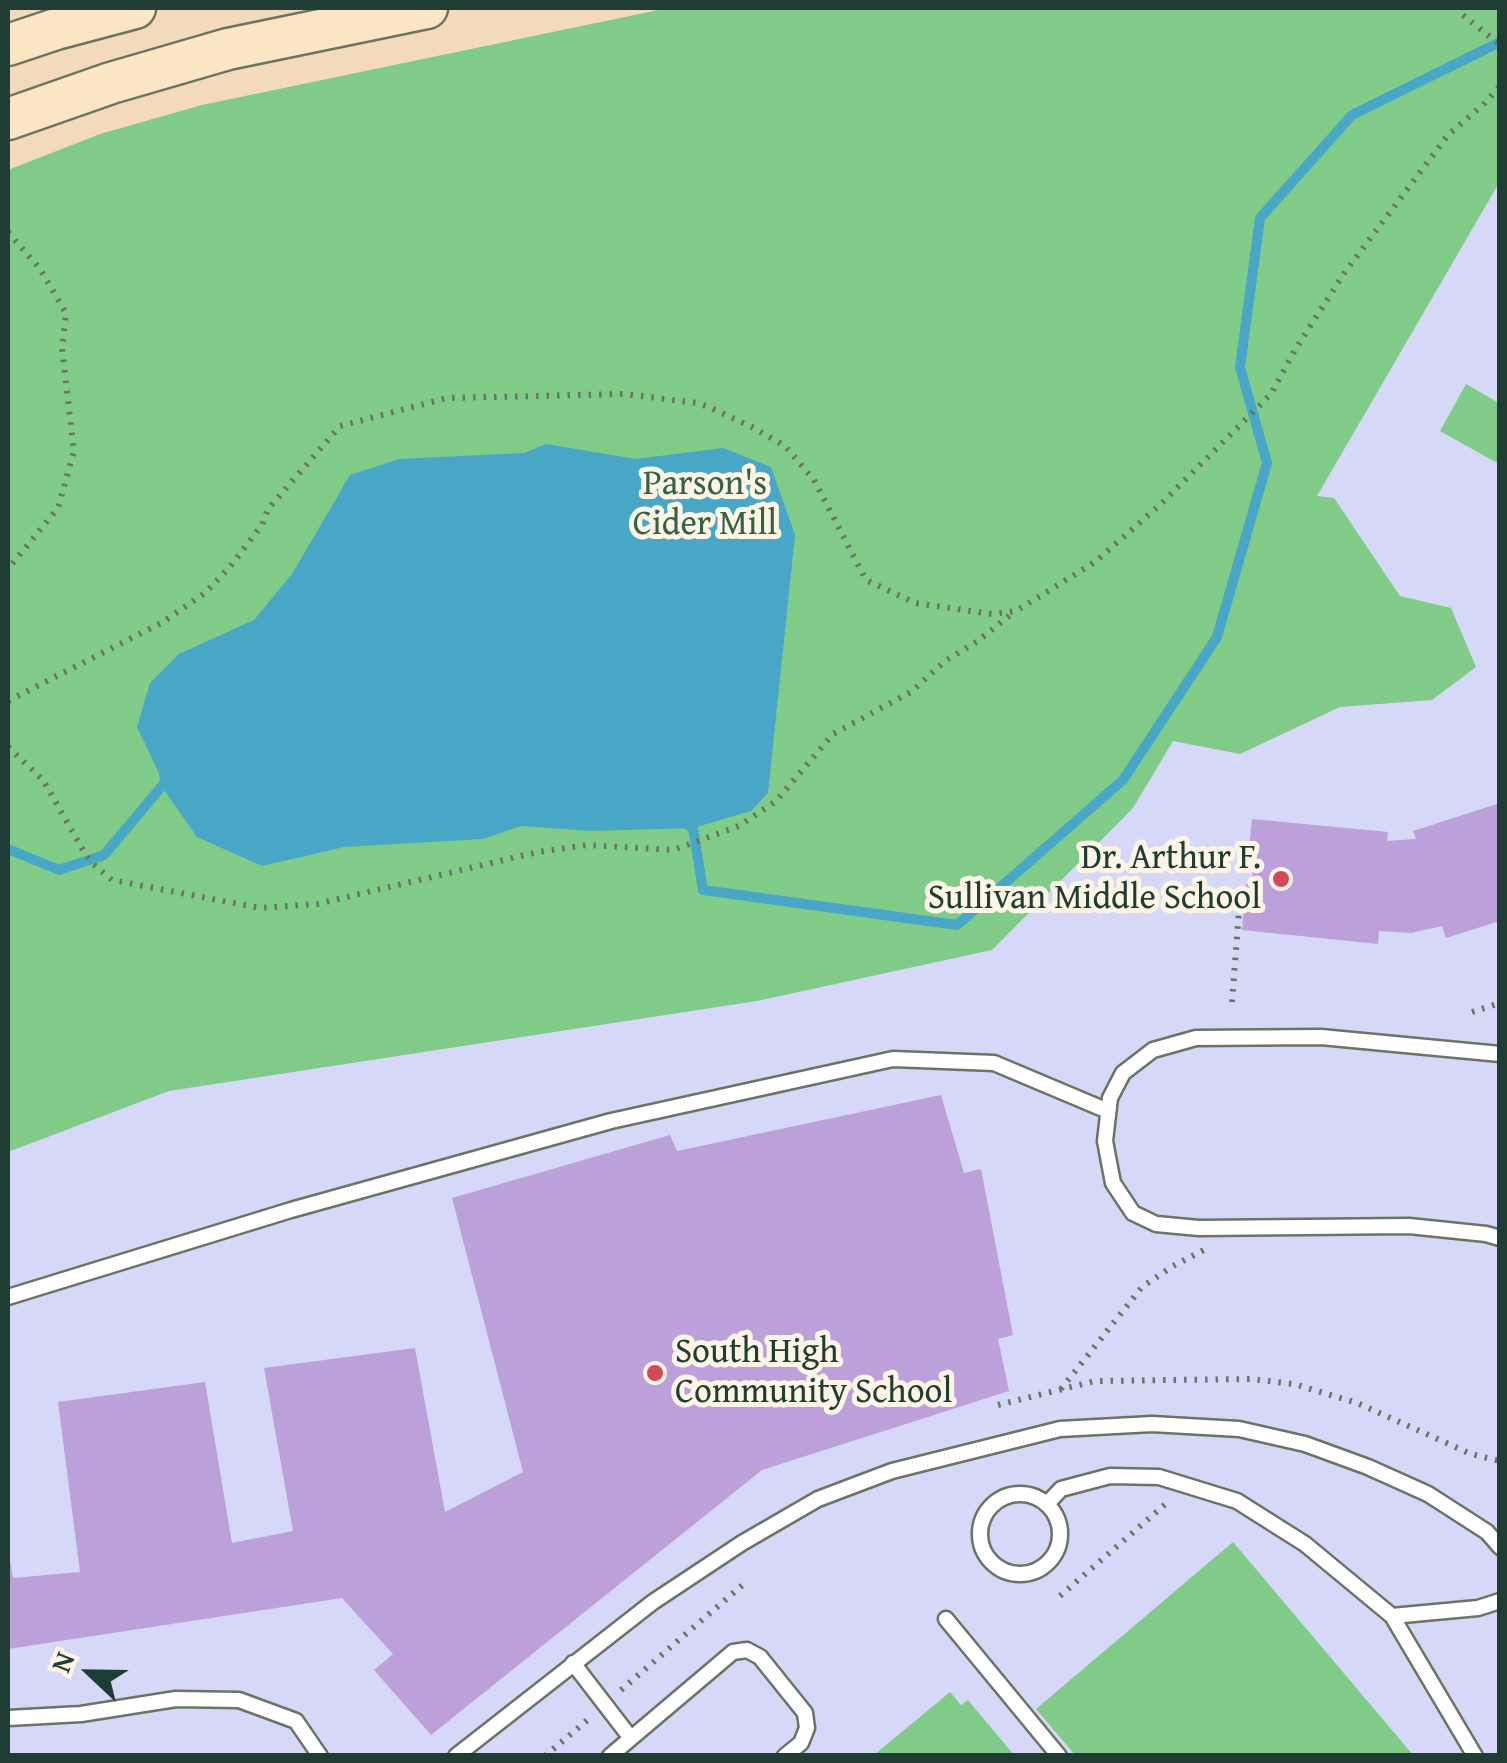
<!DOCTYPE html>
<html>
<head>
<meta charset="utf-8">
<style>
  body { margin:0 }
  #map { position:relative; width:1507px; height:1763px; overflow:hidden; background:#f3dabb; font-family:"Gentium Book Plus",serif }
  canvas { display:block }
  .frame { position:absolute; inset:0; border:10px solid #1f3d34; pointer-events:none }
  .north { position:absolute; left:40px; top:1623px; width:100px; height:100px; -webkit-text-stroke:8px #fcf5e5; paint-order:stroke; rotate:292deg; font-size:28px; font-weight:700; line-height:40px; text-align:center; color:#1f3d34 }
  .north::after { content:''; display:block; margin:auto; width:35px; height:45px; background:#1f3d34; clip-path:polygon(50% 0,100% 100%,50% 72%,0 100%) }
</style>
</head>
<body>
<div id="map">
<canvas width="1507" height="1763"></canvas>
<div class="frame"></div>
<div class="north">N</div>
</div>
<script>
const ctx = document.querySelector('canvas').getContext('2d');
ctx.lineJoin = 'round';
function fill(path, color) { ctx.fillStyle = color; ctx.fill(path, 'evenodd'); }
const poly = rows => new Path2D(rows.map(r => 'M' + r).join(''));
function strokePath(path, color, width, dash) { ctx.strokeStyle = color; ctx.lineWidth = width; ctx.lineCap = dash ? 'butt' : 'round'; ctx.setLineDash(dash || []); ctx.stroke(path); }
function write(font, color, halo, rows, align = 'center') {
  ctx.font = font + ' "Gentium Book Plus",serif'; ctx.lineWidth = 10; ctx.setLineDash([]); ctx.textBaseline = 'middle'; ctx.strokeStyle = halo; ctx.fillStyle = color; for (const [text, x, y, turn = 0] of rows) {
    ctx.save(); ctx.translate(x, y); ctx.rotate((+turn || 0) * Math.PI / 180); ctx.textAlign = isNaN(turn) ? turn : align; if (halo) ctx.strokeText(text, 0, 0); ctx.fillText(text, 0, 0); ctx.restore();
  }
}
const built = poly([
  [1499,183,1499,1755,8,1756,8,1152,168,1091,1133,808]
]);
const green = poly([
  [668,8,1499,8,1499,183,1317,496,1334,498,1400,596,1451,608,1476,667,1432,700,1340,707,1240,754,1173,741,1133,808,992,950,757,1001,169,1091,8,1152,8,170,100,134,202,105],
  [1466,384,1499,403,1499,464,1440,431],
  [1233,1542,1413,1755,1075,1755,1036,1709],
  [950,1692,961,1705,968,1700,1014,1755,874,1755]
]);
const water = poly([
  [546,444,636,459,723,448,771,467,795,535,768,793,751,811,693,828,590,831,521,826,483,839,344,847,262,866,197,837,160,784,159,773,137,727,150,683,179,654,254,620,292,574,350,475,399,459,524,453]
]);
const stream = poly([
  [685,823,693,828,703,890,957,925,1123,780,1217,637,1267,463,1240,367,1260,218,1352,115,1500,42],
  [8,849,59,870,104,855,168,779]
]);
const building = poly([
  [1500,803,1500,921,1446,938,1442,926,1411,933,1379,931,1378,944,1242,930,1246,883,1252,884,1253,868,1247,867,1252,819,1388,832,1387,841,1416,839,1413,831],
  [941,1095,964,1173,981,1169,1013,1335,998,1339,1009,1391,762,1470,431,1735,374,1670,393,1654,342,1598,8,1649,8,1560,10,1560,13,1578,80,1572,58,1402,205,1382,232,1543,293,1531,264,1368,415,1348,445,1512,523,1472,452,1198,670,1135,677,1151]
]);
const path = poly([
  [1463,15,1500,45],
  [8,232,40,269,66,313,62,349,74,451,58,508,8,569],
  [8,701,163,622,205,593,229,568,262,525,268,509,340,426,447,398,625,394,697,403,709,407,752,427,785,446,814,480,866,580,915,603,992,614,1016,611,1095,562,1162,503,1271,394,1295,350,1345,272,1448,135,1485,103,1500,86],
  [8,747,43,780,83,850,92,863,112,880,260,908,317,904,538,852,587,845,673,850,739,826,776,801,833,734,911,692,945,661,978,641,1014,612],
  [1232,1002,1239,911],
  [1472,1012,1500,1003],
  [1061,1389,1142,1287,1173,1266,1204,1250],
  [998,1405,1095,1381,1250,1379,1294,1384,1357,1403,1471,1454,1500,1461],
  [1060,1596,1169,1501],
  [621,1690,746,1582],
  [545,1756,590,1718]
]);
const lane = poly([
  [1500,1054,1321,1037,1196,1038,1153,1050,1123,1073,1110,1098,1105,1141,1113,1183,1133,1213,1156,1224,1199,1228,1409,1226,1486,1234,1500,1238],
  [8,1297,291,1210,611,1121,893,1059,994,1063,1108,1111],
  '980 1534a40 40 0 1 1 80 0a40 40 0 1 1-80 0Z',
  [1047,1504,1061,1489,1110,1476,1159,1477,1237,1501,1305,1544,1392,1616,1475,1756],
  [1392,1616,1478,1608,1500,1601],
  [946,1619,1059,1756],
  [573,1663,630,1737],
  [8,1718,81,1714,176,1699,239,1700,296,1721,320,1756],
  [456,1756,653,1602,742,1543,818,1499,892,1471,1060,1429,1152,1424,1239,1429,1305,1444,1368,1467,1428,1494,1487,1532,1500,1547],
  [610,1756,733,1652,747,1650,760,1657,805,1713,807,1728,801,1743,785,1756]
]);
const secondary = poly([
  [8,45,56,29,135,8],
  [8,119,111,83,228,49,427,8]
]);
const markers = [
  [1281,879,10,"#d1495b"],
  [655,1373,10,"#d1495b"]
];
const parkNames = [
  ["Parson's",705,485],
  ["Cider Mill",705,525]
];
const poiNames = [
  ["Dr. Arthur F.",1261,859],
  ["Sullivan Middle School",1261,899],
  ["South High",675,1353,"left"],
  ["Community School",675,1393,"left"]
];
fill(built, '#d6d8f8');
fill(green, '#81cb88');
fill(water, '#48a7c7');
strokePath(stream, '#48a7c7', 10);
fill(building, '#bca0d9');
strokePath(lane, '#697463', 19);
strokePath(secondary, '#697463', 45);
strokePath(path, '#697463', 6, [2.5, 8]);
strokePath(lane, '#fff', 14);
strokePath(secondary, '#fbe6c3', 40);
for (const [x, y, r, color] of markers) { const dot = new Path2D(); dot.arc(x, y, r, 0, 2 * Math.PI); ctx.fillStyle = color; ctx.fill(dot); strokePath(dot, '#fcf5e5', 4); }
write('35px', '#386049', '#fcf5e5', parkNames);
write('35px', '#1f3d34', '#fcf5e5', poiNames, 'right');
</script>
</body>
</html>
